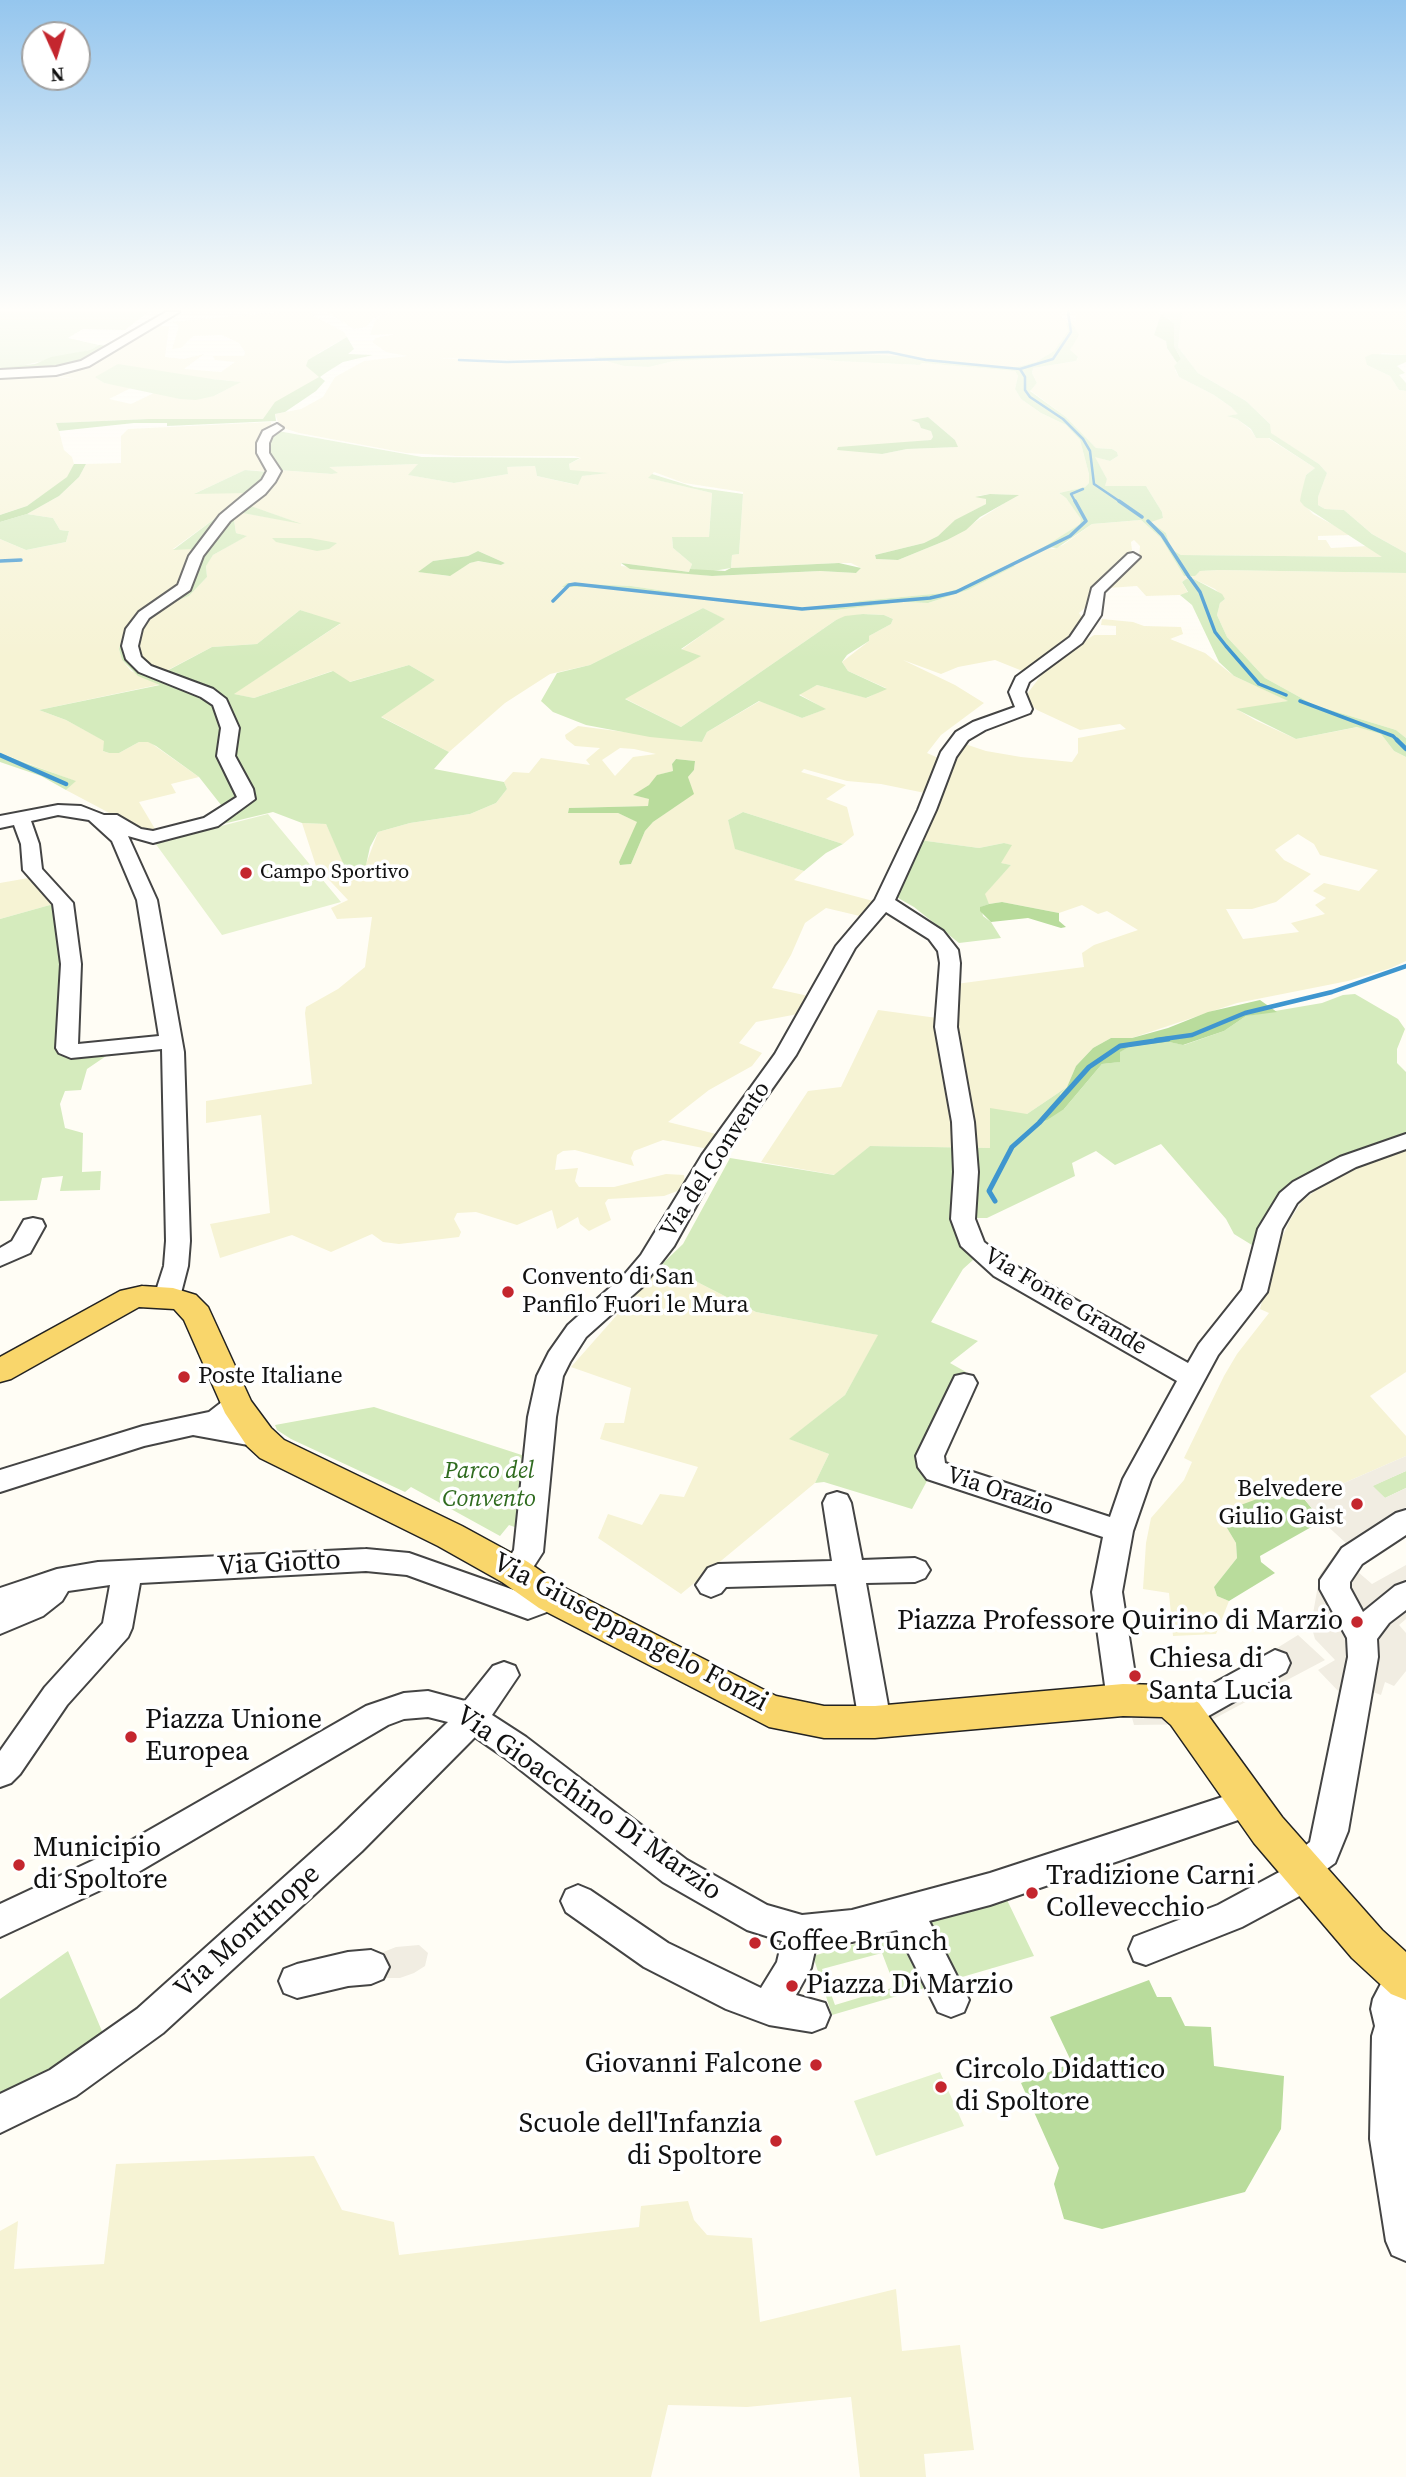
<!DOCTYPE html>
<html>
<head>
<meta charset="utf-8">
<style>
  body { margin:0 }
  #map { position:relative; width:1406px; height:2477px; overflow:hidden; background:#fffdf5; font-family:"Source Serif 4",serif }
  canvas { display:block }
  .north { position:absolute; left:21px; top:21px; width:70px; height:70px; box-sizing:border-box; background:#fff; border:2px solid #a0a0a0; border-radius:50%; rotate:176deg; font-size:19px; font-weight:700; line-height:28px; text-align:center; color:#111 }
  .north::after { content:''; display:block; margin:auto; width:24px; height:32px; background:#c4262e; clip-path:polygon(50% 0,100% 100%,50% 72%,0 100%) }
</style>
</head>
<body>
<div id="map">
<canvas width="1406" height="2477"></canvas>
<div class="north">N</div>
</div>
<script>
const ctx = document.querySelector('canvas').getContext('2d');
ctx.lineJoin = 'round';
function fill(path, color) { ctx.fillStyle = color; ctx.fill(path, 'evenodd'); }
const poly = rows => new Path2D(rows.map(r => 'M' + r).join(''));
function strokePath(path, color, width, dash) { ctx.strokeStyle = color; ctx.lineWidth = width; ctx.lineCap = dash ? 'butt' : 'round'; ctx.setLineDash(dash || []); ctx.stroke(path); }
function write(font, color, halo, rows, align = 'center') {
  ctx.font = font + ' "Source Serif 4",serif'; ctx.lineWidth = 7; ctx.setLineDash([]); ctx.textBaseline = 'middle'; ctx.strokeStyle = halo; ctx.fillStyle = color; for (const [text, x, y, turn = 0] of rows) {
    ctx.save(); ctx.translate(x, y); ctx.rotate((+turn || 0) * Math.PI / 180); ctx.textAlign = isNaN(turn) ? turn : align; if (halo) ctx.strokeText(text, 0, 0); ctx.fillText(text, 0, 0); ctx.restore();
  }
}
const farmland = poly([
  [282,312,311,312,312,315,344,332,347,337,318,353,320,377,263,419,148,419,57,423,64,450,72,457,74,464,68,477,27,506,0,515,0,379,58,377,78,379,45,374,122,347,157,325,169,327,165,357,184,359,204,354,184,369,221,372,235,362,215,360,213,356,244,356,245,352,239,343,222,335,193,336,181,348,172,349,179,326,172,322],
  [96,377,212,379,240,382,214,396,180,399,156,392,131,404,109,399,133,387,104,383],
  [327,312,387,312,373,319,366,327,354,329],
  [393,312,1061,312,1062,318,1069,321,1076,320,1075,312,1159,312,1161,314,1154,335,1166,341,1167,348,1177,363,1175,370,1179,377,1214,395,1231,407,1239,414,1228,416,1237,419,1251,430,1256,438,1268,438,1315,468,1306,475,1301,501,1313,514,1352,535,1318,536,1318,540,1326,540,1331,548,1367,546,1383,557,1181,555,1171,549,1166,533,1150,521,1163,518,1162,512,1146,486,1104,487,1107,479,1094,456,1110,461,1118,456,1117,452,1112,449,1096,448,1066,417,1030,390,1037,383,1032,373,1033,368,1076,361,1078,358,1069,351,1078,336,1072,323,1067,323,1069,331,1054,351,1036,362,1009,369,902,356,815,352,509,360,438,358,503,362,604,359,624,366,649,367,674,361,784,355,836,361,920,365,922,363,1015,371,1018,376,1015,389,1021,399,1041,413,1066,425,1080,440,1089,474,1089,483,1085,487,1059,493,1066,498,1082,519,1080,524,1046,547,1053,549,1063,545,1092,524,1141,520,1161,538,1184,576,1194,576,1200,571,1219,570,1406,573,1406,738,1396,730,1314,705,1265,678,1227,637,1217,615,1220,603,1225,599,1215,589,1194,579,1186,579,1182,582,1188,593,1180,595,1146,596,1137,586,1108,588,1107,585,1123,575,1139,556,1140,546,1134,540,1131,542,1132,550,1094,590,1093,601,1079,613,1083,619,1079,629,1064,644,1025,672,995,660,958,667,941,674,903,660,955,685,984,703,941,735,927,753,943,760,930,794,881,784,847,781,804,769,801,772,846,785,826,799,847,807,854,835,843,844,743,812,728,820,736,849,804,871,794,880,877,902,864,917,826,908,805,923,791,955,772,988,813,997,803,1013,756,1022,739,1043,762,1053,752,1066,709,1090,668,1122,724,1136,713,1150,663,1140,634,1151,631,1158,634,1166,575,1150,563,1151,557,1155,555,1170,578,1168,575,1181,579,1187,614,1187,666,1174,684,1175,685,1184,680,1190,664,1196,608,1199,605,1203,611,1220,589,1231,580,1224,578,1217,557,1229,552,1210,517,1225,476,1212,457,1213,454,1219,461,1232,459,1237,399,1244,383,1242,372,1234,331,1252,292,1235,220,1258,210,1224,270,1213,261,1115,206,1123,206,1101,312,1084,305,1013,306,1007,338,989,365,967,372,917,337,919,331,908,348,900,316,866,302,823,326,824,348,872,366,864,378,832,410,823,470,814,496,803,507,789,504,782,513,772,529,773,541,758,590,765,586,760,600,748,575,746,566,739,565,735,578,726,702,742,707,732,760,701,802,718,825,709,799,694,817,685,867,698,886,688,848,671,842,662,869,641,869,636,891,624,893,619,884,615,863,614,836,620,681,727,624,698,700,656,681,650,724,619,703,608,590,665,550,674,505,703,449,752,380,716,435,680,409,665,349,682,332,671,254,698,233,694,340,624,300,610,257,644,212,647,162,673,150,667,139,661,136,650,137,638,143,629,140,622,162,607,189,596,207,577,206,565,213,555,246,536,236,533,234,520,237,512,296,522,247,505,266,491,276,477,263,471,245,470,196,493,250,493,173,549,195,549,182,588,142,614,123,636,119,649,122,660,131,671,162,684,39,710,66,720,105,741,103,751,109,753,119,753,139,742,148,741,199,777,171,784,176,793,139,802,158,834,147,833,66,790,75,781,0,753,0,562,26,560,0,559,0,539,26,550,66,542,69,531,60,530,53,518,27,514,59,496,79,477,86,464,121,463,121,436,128,429,271,422,271,426,278,431,272,435,270,452,279,470,332,474,336,473,327,467,419,464,409,475,454,483,508,474,506,467,535,466,537,476,577,485,581,476,605,473,570,471,569,464,581,458,574,456,457,456,406,453,299,433,280,427,275,414,301,409,323,397,335,377,364,361,407,356,386,352,372,342,376,338,395,334,370,335,375,321,382,315],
  [928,417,955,440,957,447,907,449,882,454,837,449,932,440,933,437,931,430,922,428,919,423,912,420],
  [654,472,684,483,743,492,739,554,732,555,731,568,839,563,851,563,861,568,856,573,820,571,712,576,621,566,621,563,689,572,692,564,673,548,672,537,709,537,712,493,649,478],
  [990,494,1017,495,947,540,898,560,876,559,875,555,924,543,938,536,955,521,986,504,987,499,978,496],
  [478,551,505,563,501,565,477,561,470,563,449,576,419,572,433,561,468,556],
  [1009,564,1014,566,968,590,928,603,904,602,836,610,795,610,598,587,563,587,568,583,631,586,721,599,807,608,829,608,860,601,943,593,965,587],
  [620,748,634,749,656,754,633,757,615,776,602,760],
  [676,759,695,761,694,770,688,777,693,794,653,822,645,831,631,864,620,865,619,862,638,822,618,813,568,813,569,808,648,806,650,799,634,795,649,785,658,775,673,771,672,764],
  [1182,312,1406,312,1406,355,1382,353,1367,365,1390,376,1399,390,1406,391,1406,553,1372,534,1344,510,1325,509,1318,505,1318,497,1327,473,1319,464,1270,433,1270,424,1246,401,1198,373,1178,347],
  [1102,619,1133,622,1144,626,1181,627,1183,634,1170,639,1205,653,1234,676,1289,701,1238,710,1255,720,1296,739,1358,727,1381,734,1394,751,1406,757,1406,961,1391,968,1348,981,1237,1003,1132,1038,1111,1038,1093,1048,1076,1066,1067,1087,1027,1114,990,1148,870,1146,835,1175,761,1162,808,1091,841,1087,878,1010,952,1020,956,984,1084,967,1082,953,1094,945,1138,930,1107,911,1098,914,1082,905,1059,913,1002,902,989,904,984,894,1011,865,1000,863,1011,845,1004,843,979,848,919,840,955,752,965,744,986,751,1021,757,1072,762,1078,753,1078,738,1126,729,1120,724,1080,730,1037,710,1029,703,1027,694,1046,669,1077,646,1094,635,1116,635,1116,626,1101,625],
  [1298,834,1314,844,1320,855,1378,870,1359,891,1324,883,1313,891,1326,898,1315,905,1325,914,1291,923,1299,932,1243,939,1226,909,1252,909,1276,902,1311,874,1284,860,1275,850],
  [34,877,57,903,0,919,0,883],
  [1406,1150,1406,1372,1370,1396,1406,1436,1406,1456,1305,1500,1268,1495,1224,1523,1236,1543,1237,1558,1214,1587,1217,1596,1229,1601,1216,1634,1173,1636,1169,1593,1143,1589,1146,1543,1151,1518,1184,1480,1192,1462,1184,1458,1224,1376,1237,1354,1269,1313,1260,1309,1273,1257,1290,1220,1302,1201,1320,1187,1376,1159],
  [662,1264,756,1312,879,1335,845,1395,790,1439,829,1454,815,1483,681,1594,598,1538,608,1514,642,1525,660,1494,684,1497,698,1467,600,1439,605,1423,624,1423,631,1388,571,1367],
  [314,2156,342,2210,394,2222,399,2255,639,2227,641,2206,688,2201,694,2220,707,2235,752,2238,760,2322,896,2289,902,2351,960,2345,974,2450,924,2454,926,2477,860,2477,851,2397,747,2407,668,2405,651,2477,0,2477,0,2231,18,2221,14,2269,104,2264,116,2164]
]);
const green = poly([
  [0,312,148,312,125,330,83,329,68,338,99,345,90,350,12,368,0,368],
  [1159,312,1182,312,1178,347,1198,373,1246,401,1270,424,1271,433,1319,464,1327,473,1318,497,1318,505,1325,509,1344,510,1372,534,1406,553,1406,573,1219,570,1200,571,1195,576,1184,576,1161,538,1141,520,1092,524,1057,548,1044,547,1080,524,1081,519,1066,498,1059,493,1085,487,1089,483,1089,474,1080,440,1066,425,1041,413,1021,399,1015,389,1018,376,1015,371,922,363,920,365,836,361,784,355,674,361,649,367,624,366,593,357,815,352,902,356,1009,369,1036,362,1054,351,1068,331,1066,323,1072,323,1079,335,1070,350,1078,357,1076,361,1033,368,1032,373,1037,383,1030,391,1066,417,1096,448,1112,449,1117,452,1118,456,1110,461,1095,457,1107,479,1105,486,1146,486,1162,512,1163,518,1151,522,1166,533,1171,549,1181,555,1382,557,1304,506,1300,501,1301,495,1306,475,1315,468,1269,438,1256,438,1251,429,1237,419,1227,416,1238,414,1231,407,1214,395,1179,377,1174,366,1181,359,1174,346,1174,323],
  [1372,354,1406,355,1406,362,1397,366,1405,373,1399,375,1406,383,1406,391,1399,390,1390,376,1367,365,1365,357],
  [118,364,212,379,241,382,214,396,196,400,180,399,104,383,95,377],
  [278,431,422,457,580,458,569,464,570,470,608,473,582,476,578,485,537,476,535,466,507,467,508,474,454,483,408,475,418,464,329,467,338,473,332,474,279,470,270,452,272,435],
  [245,470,269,472,248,505,302,524,237,512,234,520,236,533,247,536,213,555,206,566,207,577,189,596,162,607,140,622,143,629,137,638,139,661,163,673,212,647,257,644,300,610,341,623,234,694,254,698,333,671,350,682,409,665,435,680,381,717,449,752,434,769,504,782,507,789,496,803,470,814,410,823,378,832,370,847,366,865,347,872,326,824,302,823,273,812,206,828,225,810,199,777,156,746,148,742,139,742,119,753,109,753,103,751,104,741,66,720,39,710,160,685,138,676,122,660,119,649,123,636,142,614,176,593,194,549,173,550,249,493,194,494],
  [652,474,694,487,743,494,739,554,732,555,731,568,707,572,690,569,692,564,673,548,672,537,709,537,712,493,648,478],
  [27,514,53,518,60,530,69,531,66,542,26,550,0,539,0,522],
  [272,538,310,538,337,543,329,549,317,551,276,542],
  [1010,564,1015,566,968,590,928,603,904,602,836,610,795,610,598,587,562,587,567,583,631,586,721,599,807,608,829,608,860,601,943,593,965,587],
  [1186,579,1194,579,1222,594,1225,599,1220,603,1217,615,1227,637,1265,678,1314,705,1396,730,1406,738,1406,757,1394,751,1381,734,1357,727,1296,739,1236,709,1288,701,1234,676,1219,662,1192,605,1180,595,1188,592,1182,582],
  [703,608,725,619,681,649,701,656,625,699,681,727,836,620,845,616,863,614,884,615,893,619,891,624,869,636,869,641,847,655,842,662,848,671,887,689,866,698,817,685,799,695,826,709,802,718,759,701,707,732,702,742,650,737,586,725,553,712,541,701,557,673,590,665],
  [0,753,28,764,76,781,66,790,41,776,0,762],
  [743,812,843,844,826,853,804,871,735,849,728,820],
  [919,840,979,848,1004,843,1012,845,1001,863,1011,865,985,894,989,904,981,907,983,916,991,922,1001,938,959,943,914,907,893,895],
  [57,903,67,967,65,1056,112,1052,87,1069,81,1090,65,1091,60,1104,65,1128,83,1133,82,1172,101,1171,100,1190,60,1191,63,1176,42,1178,37,1200,0,1201,0,919],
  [1355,994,1398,1019,1405,1029,1397,1049,1397,1063,1406,1072,1406,1138,1312,1176,1260,1250,1234,1234,1226,1219,1161,1144,1115,1165,1096,1151,1072,1163,1075,1176,987,1218,957,1218,973,1260,963,1269,931,1322,978,1341,950,1363,966,1372,918,1469,928,1479,912,1509,824,1482,815,1483,829,1454,789,1439,845,1395,878,1335,756,1312,662,1264,683,1244,730,1158,834,1175,870,1146,990,1148,990,1108,1027,1114,1067,1087,1060,1094,1064,1109,1102,1064,1119,1062,1119,1052,1129,1047,1169,1042,1184,1045,1224,1031,1246,1016,1322,1003,1343,995],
  [374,1407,531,1458,526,1531,509,1525,500,1536,411,1487,405,1492,291,1439,277,1430,275,1425],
  [1406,1471,1406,1488,1385,1498,1372,1486],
  [1007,1900,1034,1956,832,2015,813,1956],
  [882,1953,895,1987,835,2005,822,1969],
  [68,1951,107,2043,0,2104,0,1999]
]);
const forest = poly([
  [1161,314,1174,323,1174,346,1181,359,1177,363,1167,348,1166,341,1154,335],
  [347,337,354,349,348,354,373,355,343,362,327,372,320,377,325,381,316,391,285,412,275,414,276,421,167,426,167,423,134,423,59,431,56,423,148,419,263,419,275,402,319,377,306,366,308,360],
  [99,345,108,346,67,367,0,372,0,368,35,364,51,357,90,350],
  [928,417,955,440,958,447,907,449,882,454,837,450,838,447,931,440,933,437,931,431,921,428,919,423,911,420],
  [74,464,86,464,79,477,59,496,27,514,0,522,0,515,27,506,67,477],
  [990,494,1019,495,980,517,966,530,947,540,898,560,876,559,875,555,924,543,938,536,955,520,986,504,986,499,975,497],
  [478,551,505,563,501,565,478,561,470,563,450,576,418,572,433,561,468,556],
  [621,563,689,572,690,569,725,571,731,568,839,563,861,568,856,573,820,571,712,576,630,569],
  [676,759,695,761,694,770,688,777,694,794,653,822,645,831,631,864,620,865,619,862,637,822,618,813,568,813,569,808,648,806,649,799,633,795,649,785,657,775,673,771,672,764],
  [1002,902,1059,913,1059,921,1066,927,1061,928,1028,918,991,922,980,911,980,907,989,904],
  [1260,1000,1277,1012,1246,1016,1224,1031,1183,1045,1169,1042,1129,1047,1120,1052,1120,1062,1102,1064,1064,1109,1047,1120,1037,1122,1067,1087,1076,1066,1093,1048,1111,1038,1132,1038,1168,1028,1208,1012],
  [1268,1495,1305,1500,1322,1521,1260,1556,1261,1562,1275,1573,1229,1601,1217,1596,1214,1587,1237,1558,1236,1543,1224,1523,1227,1510],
  [1149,1980,1157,1997,1171,1997,1185,2026,1211,2027,1214,2066,1284,2076,1281,2129,1245,2192,1102,2229,1064,2219,1054,2184,1059,2168,1021,2083,1072,2063,1050,2017]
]);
const pitch = poly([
  [268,814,341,902,222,935,155,843],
  [940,2072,964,2126,876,2156,854,2101]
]);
const plaza = poly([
  [1406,1456,1406,1471,1373,1486,1385,1498,1406,1488,1406,1507,1348,1545,1322,1521,1305,1500],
  [1336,1553,1372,1584,1406,1565,1406,1605,1402,1607,1406,1612,1406,1619,1399,1625,1406,1633,1406,1671,1394,1686,1385,1682,1381,1695,1373,1692,1371,1696,1340,1693,1318,1670,1335,1660,1315,1639,1311,1625,1320,1574],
  [1298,1635,1325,1660,1204,1724,1134,1725,1125,1692,1219,1681,1229,1674,1232,1676],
  [419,1945,428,1953,425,1966,414,1973,400,1978,379,1978,371,1967,381,1953,396,1947]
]);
const streamFar3 = poly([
  [1068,312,1071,332,1053,359,1020,369,1025,377,1025,390,1030,397,1063,419,1083,439,1090,451,1094,484,1122,503],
  [459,360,507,362,888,352,926,360,1020,369],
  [1076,503,1071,494,1083,489]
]);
const streamFar2 = poly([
  [1119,501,1142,517],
  [1148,521,1162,535,1189,577],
  [0,561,21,560],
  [1190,578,1200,592,1215,632,1226,646,1259,684,1286,695],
  [553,601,569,585,575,584,802,609,930,598,956,592,1070,536,1086,521,1075,501],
  [1300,701,1393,736,1398,741]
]);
const streamFar1 = poly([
  [1397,740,1406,749],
  [0,755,66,784],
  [1156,1040,1192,1035,1245,1013,1332,992,1406,966]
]);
const stream = poly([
  [995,1201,989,1191,1012,1147,1039,1123,1089,1067,1120,1046,1168,1039]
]);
const minor = poly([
  [166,312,179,312,89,366,56,375,0,378,0,370,56,367,81,361,166,312],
  [277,424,283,428,272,436,269,443,269,453,281,471,275,482,265,494,230,521,203,556,190,590,149,618,142,629,138,646,141,657,151,666,213,689,226,699,239,728,235,756,253,789,255,799,218,826,153,843,128,836,157,900,184,1052,190,1241,188,1266,180,1297,176,1303,167,1306,158,1303,154,1297,164,1266,166,1241,162,1049,71,1058,59,1053,56,1048,61,964,53,904,23,870,21,844,14,825,0,828,0,816,58,805,81,806,104,815,117,815,141,829,153,831,204,818,237,797,217,756,221,728,213,705,201,697,139,672,126,659,122,646,126,629,139,612,178,585,189,556,220,515,262,480,267,471,257,453,257,443,263,431,277,424],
  [58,815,89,820,112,841,137,900,159,1036,78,1044,81,964,73,903,42,869,39,844,31,821,58,815],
  [1133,553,1140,557,1104,592,1101,615,1082,643,1029,682,1025,692,1032,709,1030,713,985,730,968,740,956,757,936,810,895,900,943,931,958,950,960,963,957,1027,974,1122,978,1172,975,1219,984,1242,1012,1264,1188,1363,1199,1344,1242,1290,1258,1229,1280,1193,1293,1182,1340,1157,1406,1134,1406,1149,1356,1167,1309,1192,1297,1203,1282,1229,1267,1292,1218,1355,1151,1479,1133,1531,1122,1592,1139,1700,1134,1709,1123,1713,1112,1709,1107,1700,1092,1592,1103,1537,927,1479,918,1467,916,1456,955,1376,964,1374,973,1376,977,1383,944,1456,945,1463,1110,1517,1123,1479,1177,1381,994,1276,961,1246,951,1219,954,1172,952,1122,935,1027,940,963,938,951,929,939,886,912,855,948,796,1055,721,1161,674,1246,642,1287,586,1337,570,1362,563,1376,556,1417,543,1552,525,1580,515,1584,505,1580,500,1572,514,1550,528,1417,537,1376,549,1352,568,1325,624,1275,641,1255,702,1155,775,1054,836,946,875,900,918,810,941,752,956,732,973,722,1015,707,1009,692,1016,677,1070,637,1085,615,1092,588,1128,554,1133,553],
  [33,1218,42,1220,45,1226,30,1253,0,1266,0,1248,12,1241,24,1220,33,1218],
  [237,1395,247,1398,250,1405,234,1423,269,1430,273,1437,269,1444,259,1447,193,1435,144,1446,0,1492,0,1470,143,1426,209,1412,227,1398,237,1395],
  [837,1492,847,1495,851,1503,862,1560,915,1558,925,1562,930,1570,925,1578,915,1582,866,1583,891,1722,886,1731,875,1735,864,1731,859,1722,836,1584,726,1587,721,1593,711,1597,701,1593,696,1585,708,1568,718,1564,832,1561,823,1503,827,1495,837,1492],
  [1406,1510,1406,1535,1362,1564,1350,1582,1350,1588,1363,1612,1395,1586,1406,1582,1406,1610,1389,1623,1377,1639,1378,1657,1348,1831,1335,1863,1324,1871,1320,1885,1242,1927,1146,1965,1134,1961,1129,1949,1134,1937,1218,1905,1285,1869,1290,1857,1310,1842,1348,1657,1347,1638,1320,1589,1320,1580,1342,1548,1396,1513,1406,1510],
  [366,1549,409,1553,528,1595,552,1586,563,1590,567,1598,563,1606,528,1619,407,1575,366,1571,140,1583,132,1628,128,1637,67,1705,20,1774,11,1783,0,1787,0,1751,45,1687,103,1623,110,1585,68,1591,62,1601,43,1616,0,1634,0,1588,57,1569,98,1562,366,1549],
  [1275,1650,1286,1654,1290,1663,1286,1672,1196,1723,1185,1727,1174,1723,1169,1714,1174,1705,1275,1650],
  [504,1662,515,1666,519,1675,492,1715,526,1737,687,1860,767,1905,802,1915,852,1910,990,1873,1247,1789,1259,1793,1263,1803,1259,1813,1247,1817,990,1905,929,1921,969,2000,964,2012,951,2017,938,2012,897,1930,852,1942,816,1946,811,1968,796,1995,825,2003,830,2015,825,2027,812,2032,769,2025,726,2009,644,1967,566,1912,561,1901,566,1890,578,1885,590,1890,668,1943,761,1988,777,1962,782,1941,747,1930,663,1882,504,1757,475,1737,362,1851,163,2033,76,2096,0,2133,0,2094,50,2070,137,2009,338,1829,448,1722,428,1717,404,1719,388,1725,135,1874,0,1937,0,1904,111,1852,366,1706,404,1693,428,1691,465,1701,493,1666,504,1662],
  [371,1950,383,1955,389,1967,383,1979,371,1984,348,1986,297,1998,284,1993,279,1981,284,1969,297,1964,348,1952,371,1950],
  [1406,1972,1406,2261,1392,2255,1386,2241,1370,2139,1372,2036,1375,2026,1371,2009,1373,1999,1384,1978,1406,1972]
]);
const major = poly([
  [142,1286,173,1288,196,1295,208,1307,251,1401,271,1428,284,1440,462,1526,528,1562,565,1588,776,1696,824,1706,875,1706,1123,1684,1162,1685,1188,1694,1199,1703,1282,1817,1382,1930,1406,1952,1406,2000,1391,1994,1352,1958,1254,1843,1171,1725,1162,1717,1123,1716,875,1738,824,1738,769,1727,539,1608,502,1582,438,1546,260,1458,247,1446,225,1413,184,1320,174,1309,139,1307,11,1379,0,1382,0,1357,120,1291,142,1286]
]);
const markers = [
  [246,873,7,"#c4262e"],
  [508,1292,7,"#c4262e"],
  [184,1377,7,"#c4262e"],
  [1357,1504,7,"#c4262e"],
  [1357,1622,7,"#c4262e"],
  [1135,1676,7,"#c4262e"],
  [131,1737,7,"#c4262e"],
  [19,1865,7,"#c4262e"],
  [1032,1893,7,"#c4262e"],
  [755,1943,7,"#c4262e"],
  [792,1986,7,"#c4262e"],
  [816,2065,7,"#c4262e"],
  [941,2087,7,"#c4262e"],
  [776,2141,7,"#c4262e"]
];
const farPoinames = [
  ["Campo Sportivo",260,873]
];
const streetNames = [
  ["Via del Convento",716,1160,-57],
  ["Via Fonte Grande",1065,1302,31],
  ["Via Orazio",1000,1492,18]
];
const poiNames = [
  ["Convento di San",522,1278],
  ["Panfilo Fuori le Mura",522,1306],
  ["Poste Italiane",198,1377],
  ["Belvedere",1343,1490,"right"],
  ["Giulio Gaist",1343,1518,"right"]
];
const parkNames = [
  ["Parco del",489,1472],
  ["Convento",489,1500]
];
const nearStreetnames = [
  ["Via Giotto",279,1564,-3],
  ["Via Giuseppangelo Fonzi",630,1633,28],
  ["Via Gioacchino Di Marzio",588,1804,35],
  ["Via Montinope",248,1932,-42]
];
const nearPoinames = [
  ["Piazza Professore Quirino di Marzio",1343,1622,"right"],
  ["Chiesa di",1149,1660],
  ["Santa Lucia",1149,1692],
  ["Piazza Unione",145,1721],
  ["Europea",145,1753],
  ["Municipio",33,1849],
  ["di Spoltore",33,1881],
  ["Tradizione Carni",1046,1877],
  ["Collevecchio",1046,1909],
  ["Coffee Brunch",769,1943],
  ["Piazza Di Marzio",806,1986],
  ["Giovanni Falcone",802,2065,"right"],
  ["Circolo Didattico",955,2071],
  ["di Spoltore",955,2103],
  ["Scuole dell'Infanzia",762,2125,"right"],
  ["di Spoltore",762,2157,"right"]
];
fill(farmland, '#f6f3d4');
fill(green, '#d5ebbd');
fill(forest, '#b9dc9c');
fill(pitch, '#e6f2cf');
fill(plaza, '#f1ede2');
strokePath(streamFar3, '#3f96cf', 2.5);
strokePath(streamFar2, '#3f96cf', 3.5);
strokePath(streamFar1, '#3f96cf', 4.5);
strokePath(stream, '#3f96cf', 5);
strokePath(minor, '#444', 4);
strokePath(major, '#222', 3);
fill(minor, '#fff');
fill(major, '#f9d66b');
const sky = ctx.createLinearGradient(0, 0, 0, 659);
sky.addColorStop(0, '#95c6ee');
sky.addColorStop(0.47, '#fffefa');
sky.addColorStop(1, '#fffefa00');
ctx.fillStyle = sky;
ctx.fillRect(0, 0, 1406, 659);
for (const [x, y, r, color] of markers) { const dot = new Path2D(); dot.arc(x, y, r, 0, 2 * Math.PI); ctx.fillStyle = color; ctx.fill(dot); strokePath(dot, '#fff', 2.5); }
write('21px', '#111', '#fff', farPoinames, 'left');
write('24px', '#111', '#fff', streetNames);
write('24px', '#111', '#fff', poiNames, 'left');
write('italic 24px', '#2f6b1f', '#fff', parkNames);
write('28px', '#111', '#fff', nearStreetnames);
write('28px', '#111', '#fff', nearPoinames, 'left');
</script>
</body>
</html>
